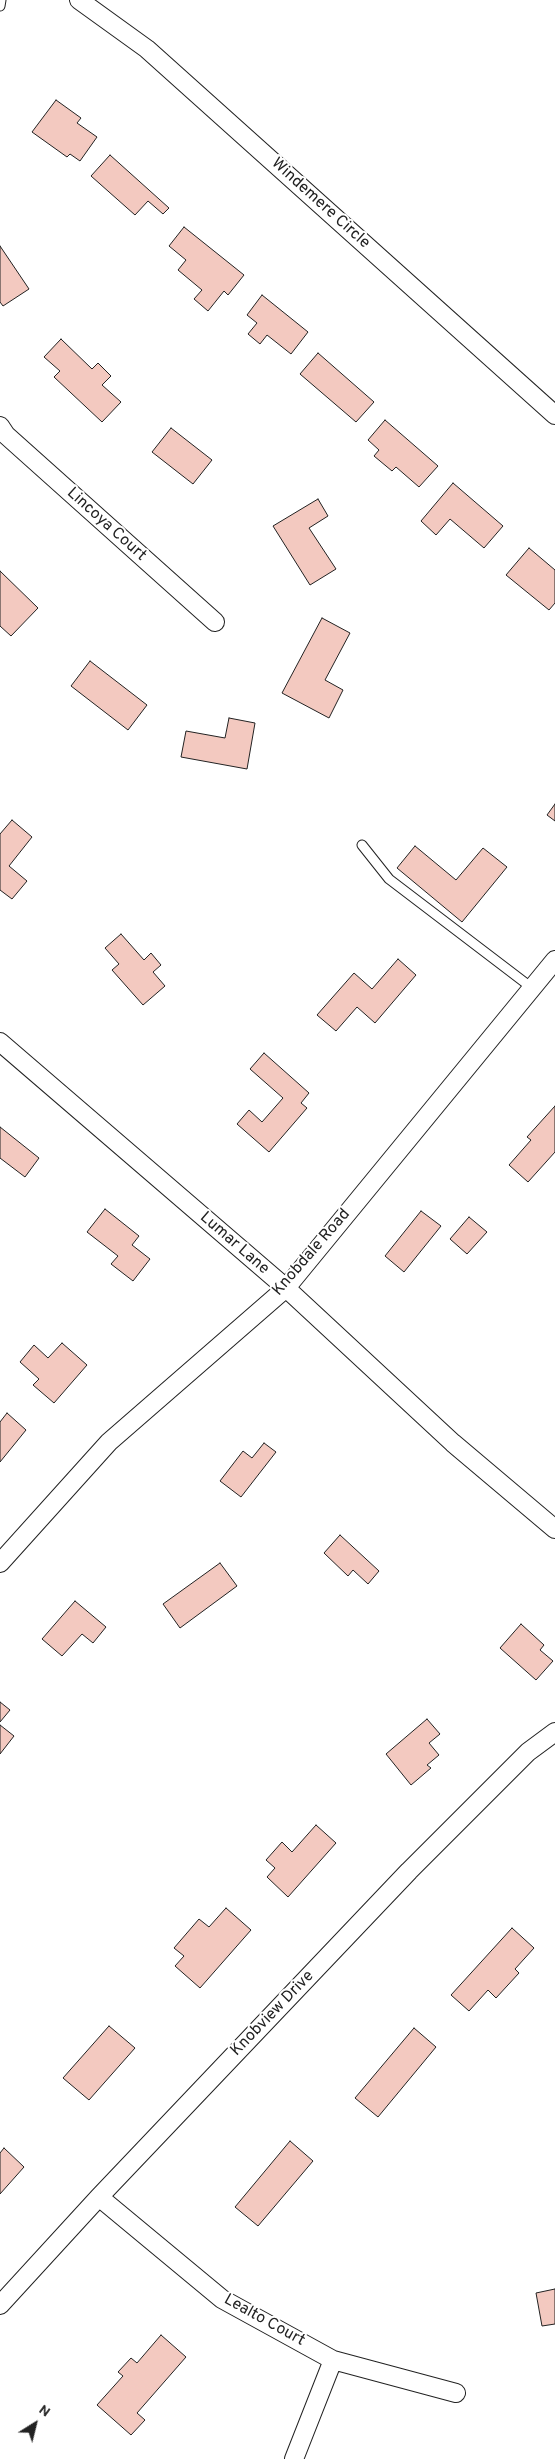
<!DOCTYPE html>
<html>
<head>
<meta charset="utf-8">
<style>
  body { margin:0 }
  #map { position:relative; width:555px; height:2459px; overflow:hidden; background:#fff; font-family:Overpass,sans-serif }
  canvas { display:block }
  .north { position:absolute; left:10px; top:2399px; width:50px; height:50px; -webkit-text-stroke:4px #fff; paint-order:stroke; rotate:36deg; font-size:14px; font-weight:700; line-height:20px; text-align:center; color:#222 }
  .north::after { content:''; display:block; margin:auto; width:18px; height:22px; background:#222; clip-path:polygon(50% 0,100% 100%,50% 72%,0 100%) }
</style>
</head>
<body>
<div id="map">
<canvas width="555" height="2459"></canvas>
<div class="north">N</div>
</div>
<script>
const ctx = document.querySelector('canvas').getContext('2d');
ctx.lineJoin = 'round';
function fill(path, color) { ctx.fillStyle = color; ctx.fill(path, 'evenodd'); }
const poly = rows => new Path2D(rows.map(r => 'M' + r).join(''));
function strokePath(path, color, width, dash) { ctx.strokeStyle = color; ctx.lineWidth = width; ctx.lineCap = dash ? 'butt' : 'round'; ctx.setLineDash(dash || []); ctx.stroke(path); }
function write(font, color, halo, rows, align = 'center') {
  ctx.font = font + ' Overpass,sans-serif'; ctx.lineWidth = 4; ctx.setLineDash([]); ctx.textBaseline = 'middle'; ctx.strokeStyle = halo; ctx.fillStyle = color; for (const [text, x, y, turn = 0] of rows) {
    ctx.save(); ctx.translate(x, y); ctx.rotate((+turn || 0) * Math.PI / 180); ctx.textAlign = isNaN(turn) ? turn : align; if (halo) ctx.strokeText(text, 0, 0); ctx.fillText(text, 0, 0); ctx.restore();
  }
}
const building = poly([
  [56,100,81,118,77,123,97,137,80,161,70,154,67,157,32,132,56,100],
  [110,155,169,208,163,214,148,201,135,215,91,176,110,155],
  [184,227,244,275,228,295,224,291,208,311,194,299,202,290,178,270,186,260,169,246,184,227],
  [0,246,29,289,3,306,0,302,0,246],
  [262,295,308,332,291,354,267,335,260,344,248,334,257,323,247,315,262,295],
  [61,339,92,369,98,363,111,376,102,385,121,402,102,422,54,377,60,371,44,357,61,339],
  [318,353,374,402,356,422,300,374,318,353],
  [385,420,438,466,419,487,396,467,392,471,374,456,379,450,368,440,385,420],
  [171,428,212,460,193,484,152,452,171,428],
  [453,483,503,526,484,548,450,519,436,535,421,521,453,483],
  [318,499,328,516,309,528,336,569,310,585,273,526,318,499],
  [529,548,555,570,555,603,549,610,506,575,529,548],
  [0,571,38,608,11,636,0,626,0,571],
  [322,618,350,633,325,680,343,690,329,718,282,693,322,618],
  [90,661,147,705,128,730,71,686,90,661],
  [229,718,255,723,247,769,181,757,186,731,225,738,229,718],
  [555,804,555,821,547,815,555,804],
  [12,820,32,837,9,866,27,881,12,899,0,890,0,834,12,820],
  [415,846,456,880,483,848,507,867,462,922,397,868,415,846],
  [121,934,144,960,151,953,161,965,153,972,165,986,143,1005,112,970,119,964,105,948,121,934],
  [398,959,416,975,375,1023,357,1007,336,1031,317,1015,354,973,372,989,398,959],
  [264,1053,309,1093,301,1103,307,1108,269,1152,237,1124,249,1110,262,1122,283,1098,250,1069,264,1053],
  [555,1106,555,1152,528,1182,509,1165,531,1140,527,1137,555,1106],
  [0,1127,39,1158,25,1177,0,1158,0,1127],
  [105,1209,139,1236,132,1245,150,1259,133,1281,111,1264,118,1256,87,1232,105,1209],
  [421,1211,441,1226,404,1272,385,1256,421,1211],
  [469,1217,487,1232,467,1254,450,1239,469,1217],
  [62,1343,87,1365,54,1403,33,1385,39,1379,20,1362,34,1345,48,1358,62,1343],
  [7,1413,26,1430,0,1462,0,1422,7,1413],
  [264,1443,276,1452,241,1497,220,1481,243,1451,252,1458,264,1443],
  [340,1535,379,1571,368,1584,353,1570,348,1576,324,1553,340,1535],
  [220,1563,237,1586,180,1628,163,1604,220,1563],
  [75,1601,106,1627,93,1643,82,1634,62,1656,42,1639,75,1601],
  [521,1624,544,1645,540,1650,553,1661,536,1680,500,1648,521,1624],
  [0,1702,10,1710,0,1722,0,1702],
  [427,1719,440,1734,429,1743,439,1755,427,1765,431,1768,411,1785,386,1754,427,1719],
  [0,1725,14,1736,0,1754,0,1725],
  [316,1825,336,1843,288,1897,267,1877,275,1868,266,1860,282,1842,292,1852,316,1825],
  [226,1908,251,1930,200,1988,175,1966,184,1956,174,1948,199,1919,209,1927,226,1908],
  [512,1928,534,1948,515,1969,519,1973,496,1998,488,1990,469,2011,451,1995,512,1928],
  [109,2026,135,2048,89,2100,63,2078,109,2026],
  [414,2028,436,2047,378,2117,355,2098,414,2028],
  [290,2141,313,2161,258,2226,235,2207,290,2141],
  [4,2148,24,2167,0,2194,0,2153,4,2148],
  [555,2289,555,2324,542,2326,536,2293,555,2289],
  [161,2335,186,2357,137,2413,145,2420,131,2435,97,2405,123,2376,118,2372,131,2358,137,2363,161,2335]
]);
const lane = poly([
  [0,6,1,0],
  [362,845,389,879,532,988]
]);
const street = poly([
  [79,0,147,49,555,415],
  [0,426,6,435,215,622],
  [0,1042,286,1288,453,1443,555,1529],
  [0,1563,109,1442,286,1288,555,960],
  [99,2197,222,2299,333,2360,456,2393],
  [0,2305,99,2197,409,1871,528,1752,555,1732],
  [294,2459,333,2360]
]);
const streetNames = [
  ["Windemere Circle",320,204,42],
  ["Lincoya Court",106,525,42],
  ["Lumar Lane",234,1244,41],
  ["Knobdale Road",312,1253,-49],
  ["Knobview Drive",273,2014,-46],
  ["Lealto Court",264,2321,29]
];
fill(building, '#f3c9c0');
strokePath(building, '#222', 1);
strokePath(lane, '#222', 11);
strokePath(street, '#222', 20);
strokePath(lane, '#fff', 9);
strokePath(street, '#fff', 18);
write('16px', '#222', '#fff', streetNames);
</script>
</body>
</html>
